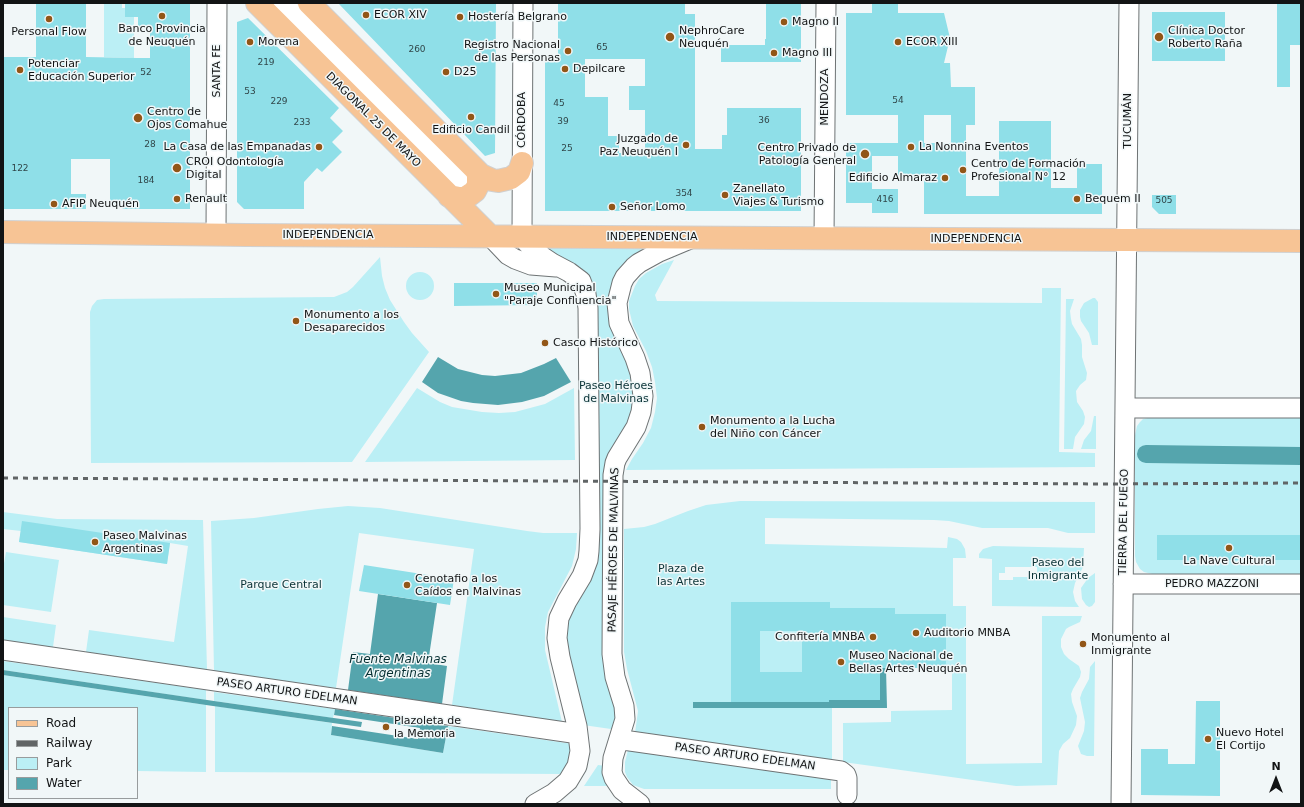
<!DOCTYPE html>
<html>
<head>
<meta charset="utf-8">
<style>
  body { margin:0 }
  #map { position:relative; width:1304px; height:807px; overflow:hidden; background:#f1f7f8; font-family:"DejaVu Sans",sans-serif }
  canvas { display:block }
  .frame { position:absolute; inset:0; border:4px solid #121415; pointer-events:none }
  .legend { position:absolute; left:8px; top:707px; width:130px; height:92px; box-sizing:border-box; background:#f1f7f8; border:1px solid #989c9d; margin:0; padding:5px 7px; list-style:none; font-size:12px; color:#121415 }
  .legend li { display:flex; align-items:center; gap:8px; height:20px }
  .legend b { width:20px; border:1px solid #989c9d }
  .north { position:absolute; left:1256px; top:759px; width:40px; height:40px; -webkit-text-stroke:3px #f1f7f8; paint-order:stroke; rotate:0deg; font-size:11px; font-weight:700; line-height:16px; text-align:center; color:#121415 }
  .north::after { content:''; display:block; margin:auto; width:14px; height:18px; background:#121415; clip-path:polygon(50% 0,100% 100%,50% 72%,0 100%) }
</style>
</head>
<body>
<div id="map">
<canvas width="1304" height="807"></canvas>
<div class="frame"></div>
<ul class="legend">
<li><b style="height:5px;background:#f7c495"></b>Road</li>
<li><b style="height:5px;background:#616566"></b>Railway</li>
<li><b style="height:11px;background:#bbeff5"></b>Park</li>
<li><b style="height:11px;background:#55a5ad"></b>Water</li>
</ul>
<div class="north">N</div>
</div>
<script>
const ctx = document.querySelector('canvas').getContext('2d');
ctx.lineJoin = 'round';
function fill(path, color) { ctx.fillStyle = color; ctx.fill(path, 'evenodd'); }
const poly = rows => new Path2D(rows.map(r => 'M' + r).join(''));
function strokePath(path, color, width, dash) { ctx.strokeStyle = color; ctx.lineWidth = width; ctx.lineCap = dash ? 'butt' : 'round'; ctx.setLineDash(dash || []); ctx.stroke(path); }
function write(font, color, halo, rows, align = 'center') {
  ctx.font = font + ' "DejaVu Sans",sans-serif'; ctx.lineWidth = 3; ctx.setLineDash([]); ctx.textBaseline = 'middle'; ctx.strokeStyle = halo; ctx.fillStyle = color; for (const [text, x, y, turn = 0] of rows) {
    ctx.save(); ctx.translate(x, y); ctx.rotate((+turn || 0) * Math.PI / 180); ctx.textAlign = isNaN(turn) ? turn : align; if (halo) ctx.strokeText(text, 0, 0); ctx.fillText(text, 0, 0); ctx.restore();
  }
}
const green = poly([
  [104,3,122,3,122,8,125,8,134,17,134,58,104,57],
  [657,247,622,274,628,354,637,403,615,451,610,676,618,730,583,725,565,650,564,627,580,593,585,273,573,263,566,259,550,254,548,249,550,248],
  [380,257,382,276,385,288,390,300,404,322,412,333,429,352,352,462,91,463,90,312,92,306,97,300,104,299,334,297,347,292,353,287],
  [674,260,655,295,657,301,1042,303,1042,288,1061,288,1059,452,1095,453,1095,467,626,470,632,459,643,443,651,428,655,412,657,398,655,382,652,367,646,351,633,326,629,309,629,301,635,286,639,279,646,273,662,264],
  '406 286a14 14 0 1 1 28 0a14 14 0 1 1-28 0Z',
  [1093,298,1095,298,1098,302,1098,345,1092,345,1089,333,1081,321,1080,317,1080,310,1084,303],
  [1066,299,1074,299,1070,311,1071,319,1072,324,1081,339,1082,345,1082,357,1087,373,1086,380,1080,385,1076,391,1077,402,1083,411,1085,417,1084,424,1075,437,1073,449,1064,449],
  [417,388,440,402,452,407,482,412,499,413,515,412,545,404,574,388,575,460,365,462],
  [1094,416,1096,416,1096,449,1081,449,1084,440,1091,431],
  [1152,417,1301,417,1301,574,1152,574,1144,572,1140,569,1136,562,1135,556,1135,435,1137,426,1140,422,1143,419],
  [740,501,1095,502,1095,533,1068,533,1048,528,982,528,949,521,934,520,765,518,765,544,947,548,948,537,957,539,961,542,965,549,966,558,953,558,953,606,966,606,966,764,1042,763,1042,616,1082,616,1080,622,1069,627,1066,629,1061,639,1061,647,1064,654,1069,659,1079,666,1081,672,1080,677,1073,689,1071,694,1072,702,1077,716,1076,725,1070,738,1063,744,1059,751,1057,785,1016,786,843,762,843,723,891,722,891,711,952,710,952,668,946,668,946,614,895,614,895,608,830,608,830,602,731,602,731,702,693,702,693,708,832,708,832,760,635,733,638,711,627,669,624,652,624,529,644,527,655,524,688,511,706,505],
  [348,506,380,508,527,531,543,533,577,533,576,549,572,566,548,612,545,627,545,650,562,722,452,705,474,549,359,533,336,688,214,671,211,521,254,518,318,509],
  [3,512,57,519,203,520,207,670,86,652,89,630,174,642,188,546,170,543,167,564,19,542,21,531,3,529],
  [993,546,1084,548,1083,567,1075,583,1073,592,1075,601,1079,607,992,606,992,559,979,558,979,554,983,549],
  [1005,567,1037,567,1037,577,1013,577,1013,580,999,580,999,573,1005,573],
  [6,552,59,560,51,612,3,605,3,569],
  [1095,573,1095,602,1092,606,1089,607,1086,605,1082,599,1081,588,1088,578],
  [3,617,56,625,53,647,3,640],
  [760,631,802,631,802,672,760,672],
  [3,661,206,690,206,700,3,670],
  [1095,661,1094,756,1087,756,1081,754,1078,746,1084,731,1085,722,1080,698,1082,692,1089,679,1090,667],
  [3,675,206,705,206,772,137,771,137,708,9,708,9,770,3,770],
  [214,692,335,709,333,718,214,701],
  [215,706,332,723,331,735,443,753,448,726,573,744,569,762,561,774,215,772],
  [628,750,831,778,831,789,644,789,633,785,627,777,625,772,625,762],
  [598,765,606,766,613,786,584,786]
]);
const water = poly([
  [438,357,458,369,482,375,495,376,521,373,544,364,556,358,571,382,544,396,522,402,498,405,473,403,461,401,438,393,422,382],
  [378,594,437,603,428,663,447,666,442,704,348,690,353,652,370,654],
  [880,651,886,668,887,708,693,708,693,702,829,702,829,700,879,700],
  [3,670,214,701,362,722,361,727,206,705,3,675],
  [335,709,448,726,443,753,331,735,332,726,418,739,420,728,334,715]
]);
const canal = poly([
  [1146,454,1301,456]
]);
const building = poly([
  [36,3,86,3,86,57,137,58,150,58,150,28,138,28,138,17,125,17,125,3,190,3,190,209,123,209,119,204,110,204,110,159,71,159,71,194,86,194,86,209,3,209,3,57,36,57],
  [338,3,496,3,495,153,485,156],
  [558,3,685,3,685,14,695,14,695,149,722,149,722,135,727,135,727,108,801,108,801,211,545,211,545,59,558,59],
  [585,59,645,59,645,86,629,86,629,110,645,110,645,153,619,153,619,136,608,136,608,97,585,97],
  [766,3,801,3,801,62,721,62,721,45,765,45,765,39,766,39],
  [872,3,898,3,898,13,944,13,950,38,944,63,950,63,951,87,975,87,975,125,966,125,966,196,999,196,999,121,1051,121,1051,188,1077,188,1077,164,1102,164,1102,214,924,214,924,177,898,177,898,156,872,156,872,189,898,189,898,213,872,213,872,203,846,203,846,143,898,143,898,115,846,115,846,13,872,13],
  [924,115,951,115,951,143,924,143],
  [1277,3,1301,3,1301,45,1290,45,1290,87,1277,87],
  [1152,12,1225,12,1225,61,1152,61],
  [248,18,339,108,330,118,343,131,332,142,342,152,322,172,317,168,304,182,304,209,244,209,237,202,237,22],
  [1152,195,1176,195,1176,214,1159,214,1152,207],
  [454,283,537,283,537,305,454,306],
  [22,521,170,543,167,564,19,542],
  [1157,535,1301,535,1301,560,1157,560],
  [364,565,454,579,450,605,359,591],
  [731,602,830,602,830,608,895,608,895,614,946,614,946,668,880,668,880,700,829,700,829,702,731,702],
  [760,631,802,631,802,672,760,672],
  [1196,701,1220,701,1220,796,1141,795,1141,749,1168,749,1168,764,1195,764]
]);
const minor = poly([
  [283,3,459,178],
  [523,3,522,236,527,243,543,257,552,263,569,272,581,281,586,294,588,308,590,529,589,551,588,560,582,576,567,601,559,618,557,638,560,657,577,726,580,751,577,766,568,781,554,793,535,804],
  [216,235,217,3],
  [490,236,508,255,515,259,531,265,556,267],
  [824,238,826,3],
  [1125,408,1301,408],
  [1123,584,1301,584],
  [3,650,572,733],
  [623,740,841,771,846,775,847,778,847,795],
  [640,804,622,790,614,778,612,772,613,758,625,719,624,706,615,677,612,654,613,475,615,463,617,458,636,427,641,412,643,396,640,373,635,358,619,323,617,303,622,283,625,277,634,267,639,263,659,252,690,239],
  [1121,804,1129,3]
]);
const major = poly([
  [257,3,490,236],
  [309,3,481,175,492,180,498,181,511,178,519,172,522,163],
  [449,196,459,198,465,198,471,194,475,191,478,185,478,175,476,170],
  [3,232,246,235,1301,241]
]);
const rail = poly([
  [3,478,1107,484,1301,483]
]);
const markers = [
  [366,15,4,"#925617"],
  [162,16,4,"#925617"],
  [460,17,4,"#925617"],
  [49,19,4,"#925617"],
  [784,22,4,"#925617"],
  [670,37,5,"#925617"],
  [1159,37,5,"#925617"],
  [250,42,4,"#925617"],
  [898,42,4,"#925617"],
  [568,51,4,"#925617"],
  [774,53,4,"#925617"],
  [565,69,4,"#925617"],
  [20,70,4,"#925617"],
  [446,72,4,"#925617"],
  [471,117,4,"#925617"],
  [138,118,5,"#925617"],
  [686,145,4,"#925617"],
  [319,147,4,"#925617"],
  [911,147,4,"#925617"],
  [865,154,5,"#925617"],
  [177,168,5,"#925617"],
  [963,170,4,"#925617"],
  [945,178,4,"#925617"],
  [725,195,4,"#925617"],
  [177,199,4,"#925617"],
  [1077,199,4,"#925617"],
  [54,204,4,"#925617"],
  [612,207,4,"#925617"],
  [496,294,4,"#925617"],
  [296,321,4,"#925617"],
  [545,343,4,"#925617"],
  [702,427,4,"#925617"],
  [95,542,4,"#925617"],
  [1229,548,4,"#925617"],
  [407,585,4,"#925617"],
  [916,633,4,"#925617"],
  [873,637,4,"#925617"],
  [1083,644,4,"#925617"],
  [841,662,4,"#925617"],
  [386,727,4,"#925617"],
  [1208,739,4,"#925617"]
];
const numberNames = [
  ["65",602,48],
  ["260",417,50],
  ["219",266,63],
  ["52",146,73],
  ["53",250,92],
  ["54",898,101],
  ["229",279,102],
  ["45",559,104],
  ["36",764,121],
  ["39",563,122],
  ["233",302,123],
  ["28",150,145],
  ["25",567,149],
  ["122",20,169],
  ["184",146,181],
  ["354",684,194],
  ["416",885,200],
  ["505",1164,201]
];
const poiNames = [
  ["ECOR XIV",374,15],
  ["Hostería Belgrano",468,17],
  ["Magno II",792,22],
  ["Banco Provincia",162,29,"center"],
  ["de Neuquén",162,42,"center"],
  ["NephroCare",679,31],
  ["Neuquén",679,44],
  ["Clínica Doctor",1168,31],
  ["Roberto Raña",1168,44],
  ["Personal Flow",49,32,"center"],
  ["Morena",258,42],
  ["ECOR XIII",906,42],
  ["Registro Nacional",560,45,"right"],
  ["de las Personas",560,58,"right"],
  ["Magno III",782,53],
  ["Potenciar",28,64],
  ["Educación Superior",28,77],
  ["Depilcare",573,69],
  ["D25",454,72],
  ["Centro de",147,112],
  ["Ojos Comahue",147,125],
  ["Edificio Candil",471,130,"center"],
  ["Juzgado de",678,139,"right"],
  ["Paz Neuquén I",678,152,"right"],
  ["La Casa de las Empanadas",311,147,"right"],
  ["La Nonnina Eventos",919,147],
  ["Centro Privado de",856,148,"right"],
  ["Patología General",856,161,"right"],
  ["CROI Odontología",186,162],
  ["Digital",186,175],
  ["Centro de Formación",971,164],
  ["Profesional N° 12",971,177],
  ["Edificio Almaraz",937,178,"right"],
  ["Zanellato",733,189],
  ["Viajes & Turismo",733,202],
  ["Renault",185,199],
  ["Bequem II",1085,199],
  ["AFIP Neuquén",62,204],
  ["Señor Lomo",620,207],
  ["Museo Municipal",504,288],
  ["\"Paraje Confluencia\"",504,301],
  ["Monumento a los",304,315],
  ["Desaparecidos",304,328],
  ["Casco Histórico",553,343],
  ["Monumento a la Lucha",710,421],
  ["del Niño con Cáncer",710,434],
  ["Paseo Malvinas",103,536],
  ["Argentinas",103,549],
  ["La Nave Cultural",1229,561,"center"],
  ["Cenotafio a los",415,579],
  ["Caídos en Malvinas",415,592],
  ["Auditorio MNBA",924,633],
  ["Confitería MNBA",865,637,"right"],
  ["Monumento al",1091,638],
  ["Inmigrante",1091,651],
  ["Museo Nacional de",849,656],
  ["Bellas Artes Neuquén",849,669],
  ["Plazoleta de",394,721],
  ["la Memoria",394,734],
  ["Nuevo Hotel",1216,733],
  ["El Cortijo",1216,746]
];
const streetNames = [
  ["SANTA FE",217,71,-90],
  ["MENDOZA",825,97,-90],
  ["DIAGONAL 25 DE MAYO",373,120,45],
  ["CÓRDOBA",522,120,-90],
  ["TUCUMÁN",1128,121,-90],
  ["INDEPENDENCIA",328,235],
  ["INDEPENDENCIA",652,237],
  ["INDEPENDENCIA",976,239],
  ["TIERRA DEL FUEGO",1124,522,-89],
  ["PASAJE HÉROES DE MALVINAS",614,550,-89],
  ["PEDRO MAZZONI",1212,584],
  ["PASEO ARTURO EDELMAN",287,692,8],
  ["PASEO ARTURO EDELMAN",745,757,8]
];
const parkNames = [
  ["Paseo Héroes",616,386],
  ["de Malvinas",616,399],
  ["Paseo del",1058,563],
  ["Inmigrante",1058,576],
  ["Plaza de",681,569],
  ["las Artes",681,582],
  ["Parque Central",281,585]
];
const waterNames = [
  ["Fuente Malvinas",398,660],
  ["Argentinas",398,674]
];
fill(green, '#bbeff5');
fill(water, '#55a5ad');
strokePath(canal, '#55a5ad', 18);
fill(building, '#8fdfe8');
strokePath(minor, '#6e7374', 21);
strokePath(major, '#d0d0d0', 24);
strokePath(minor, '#fff', 19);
strokePath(major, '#f7c495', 22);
strokePath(rail, '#616566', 3, [5, 5]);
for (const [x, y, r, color] of markers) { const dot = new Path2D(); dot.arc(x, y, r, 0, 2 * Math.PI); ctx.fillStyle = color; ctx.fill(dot); strokePath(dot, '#f1f7f8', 1.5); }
write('9px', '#31474a', null, numberNames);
write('11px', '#121415', '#f1f7f8', poiNames, 'left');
write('11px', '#121415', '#f1f7f8', streetNames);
write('11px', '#093236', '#f1f7f8', parkNames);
write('italic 12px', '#073033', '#f1f7f8', waterNames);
</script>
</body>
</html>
